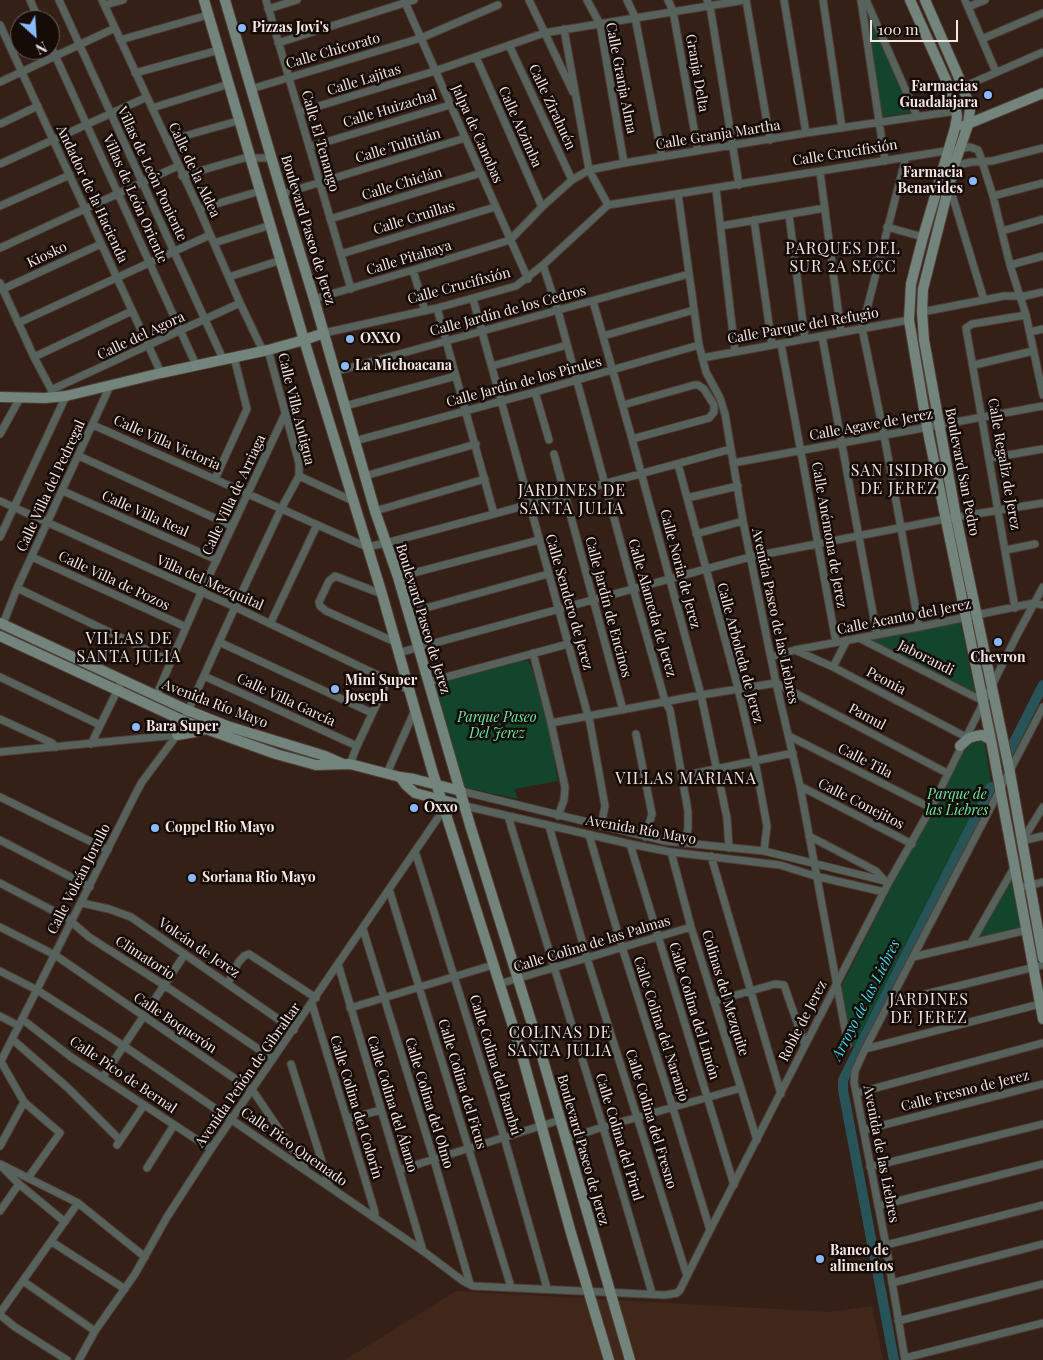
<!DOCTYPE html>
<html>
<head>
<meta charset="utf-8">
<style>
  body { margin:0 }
  #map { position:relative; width:1043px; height:1360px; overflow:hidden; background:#342017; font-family:"Playfair Display",serif }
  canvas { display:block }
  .north { position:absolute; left:10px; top:10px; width:50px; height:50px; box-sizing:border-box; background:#150c08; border:1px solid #6e635e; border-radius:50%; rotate:154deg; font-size:14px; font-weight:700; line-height:20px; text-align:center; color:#f4e6e0 }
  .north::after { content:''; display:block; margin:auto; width:18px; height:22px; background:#8abafc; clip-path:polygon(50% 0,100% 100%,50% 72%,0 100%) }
  .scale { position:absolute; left:870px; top:20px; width:88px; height:22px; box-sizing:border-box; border:2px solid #f4e6e0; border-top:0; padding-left:6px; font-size:15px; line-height:18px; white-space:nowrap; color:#f4e6e0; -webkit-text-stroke:4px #150c08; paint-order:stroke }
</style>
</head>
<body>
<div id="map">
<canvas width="1043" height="1360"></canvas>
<div class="north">N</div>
<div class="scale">100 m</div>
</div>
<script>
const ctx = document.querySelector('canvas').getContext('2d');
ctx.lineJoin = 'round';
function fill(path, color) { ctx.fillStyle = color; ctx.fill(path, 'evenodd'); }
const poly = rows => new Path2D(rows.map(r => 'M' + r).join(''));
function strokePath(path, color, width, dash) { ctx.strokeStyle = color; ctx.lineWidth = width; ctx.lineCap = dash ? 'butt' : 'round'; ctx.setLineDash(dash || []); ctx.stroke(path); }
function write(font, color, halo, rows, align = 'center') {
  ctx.font = font + ' "Playfair Display",serif'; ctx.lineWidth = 5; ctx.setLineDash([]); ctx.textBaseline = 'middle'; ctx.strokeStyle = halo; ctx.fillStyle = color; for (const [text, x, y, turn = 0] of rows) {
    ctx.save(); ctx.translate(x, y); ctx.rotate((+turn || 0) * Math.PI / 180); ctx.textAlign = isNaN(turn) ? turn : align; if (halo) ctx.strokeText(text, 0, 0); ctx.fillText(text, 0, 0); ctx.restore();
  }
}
const built = poly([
  [456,1291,828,1312,872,1306,883,1360,345,1360]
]);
const green = poly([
  [864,5,911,113,881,117],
  [960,620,975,692,864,638],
  [519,660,528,661,531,666,548,725,558,781,514,789,518,799,463,787,433,687,435,684],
  [969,740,984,740,991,782,856,1046,849,1047,841,987,962,748],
  [1013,880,1022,927,975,940]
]);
const river = poly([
  [1009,752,1043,685],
  [894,1360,843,1090,843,1080,991,787]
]);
const street = poly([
  [30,0,39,20],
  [59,0,223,359],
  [102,0,199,209,240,303,263,351],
  [266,0,351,289],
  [404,0,528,279],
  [529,0,573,92],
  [587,0,600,24,624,163],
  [627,0,635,17,662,157],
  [668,0,673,11,698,151],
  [707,0,710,6,739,185],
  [746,0,770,140],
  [784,0,806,133],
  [823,0,842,128],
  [861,0,885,161],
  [866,0,917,116],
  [965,0,996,72],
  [105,5,123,0],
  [968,7,985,0],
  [268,9,297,0],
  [0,25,161,373],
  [564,29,589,170,608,205],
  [982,39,1043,13],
  [120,40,208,15],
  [278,43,414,0],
  [50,44,196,365],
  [509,45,572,180],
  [476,57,542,207],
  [135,73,219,50],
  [0,82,115,28],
  [963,87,1043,52],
  [251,89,421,38,498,5],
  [152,108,229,84],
  [299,112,435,71,544,33,745,0],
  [0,124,38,106],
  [167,141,241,120],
  [309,147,450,105],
  [906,157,862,328,884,435,919,627],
  [0,164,147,97],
  [954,166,971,162,992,161,1043,148],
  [820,172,841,332],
  [182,176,244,158,271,158],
  [950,188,984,300],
  [716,189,735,351],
  [282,194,465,138],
  [678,194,699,345,706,372,720,398,725,414,743,521,776,683,800,786,848,1045],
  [993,196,1043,183],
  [0,206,70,175],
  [199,209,260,191],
  [789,215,805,339],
  [330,219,481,173],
  [754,220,772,345],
  [721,226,825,208],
  [887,227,923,237],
  [1002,231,1043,219],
  [214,243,271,225],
  [0,248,178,166],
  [341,254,495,207],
  [543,265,558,311,633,588,665,701,670,710,688,811,688,828,685,843],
  [1010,265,1043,256],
  [413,270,425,311],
  [229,277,281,260],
  [0,283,34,357,53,393],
  [3,289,101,244],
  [314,299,413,270,510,240,542,207,572,180,589,170,624,163,806,133,956,111],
  [473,299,590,723,605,806,601,826],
  [593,301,632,439,701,695,727,818,729,848],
  [437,308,494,514],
  [922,312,1004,296,1025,296,1043,292],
  [18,323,210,235],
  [1030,332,1043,329],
  [324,333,437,308,516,286,543,265,608,205,970,147,978,150,980,155,993,196,1010,265,1026,315,1043,395],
  [603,336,694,310],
  [822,336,877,635],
  [781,344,836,642],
  [34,357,132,311],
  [702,358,909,320],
  [974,365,1033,351],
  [492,366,567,345],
  [334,372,689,274],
  [51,390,240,303],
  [535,392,549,440],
  [623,405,694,385,698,385,704,389,714,405,714,412,709,418,632,439],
  [345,406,456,376],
  [93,425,367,547,386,543,494,514,731,449],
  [0,434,20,398],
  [355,441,535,392,699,345],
  [554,454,623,710],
  [79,456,232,526],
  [990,458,1043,449],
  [733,463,1043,406],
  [678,464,738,688,755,761,767,826,764,851],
  [299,476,353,501],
  [365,476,476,444],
  [215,479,247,409,234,357],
  [63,491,217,560],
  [687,498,738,486],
  [0,501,235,607,409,690],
  [375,511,485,479],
  [696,534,743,521],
  [0,537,66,396],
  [1006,550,1035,544],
  [32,557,186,627],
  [398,577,539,540],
  [17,588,170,661],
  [382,594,335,576,329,581,319,602,320,606,326,611,395,642],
  [1015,608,966,328,972,324,1026,315],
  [408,613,548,574],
  [3,624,17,588,110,386],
  [270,624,317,525],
  [859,638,983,701],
  [219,642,372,713],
  [795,650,833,667,966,737],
  [398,653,750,557,945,519,1043,503],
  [533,653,551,723,565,787,564,800,558,816],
  [771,657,795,650,919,627,1034,603,1043,605],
  [833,667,847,640],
  [204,676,357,746],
  [0,677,100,725],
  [428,682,568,644],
  [156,696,201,593,285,414],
  [0,719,52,743,56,747],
  [551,723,701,695,776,683,947,773],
  [636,734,652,814,645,837],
  [789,736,931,808],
  [91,744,122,681],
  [0,752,177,735],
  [350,764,357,746,388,680],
  [387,773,415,710],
  [682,776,793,753],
  [800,786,912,844],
  [461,791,665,841,764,851,889,882],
  [0,797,108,850],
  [465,806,630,844,671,852,780,865,815,876,884,892],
  [508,816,603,1127,652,1293],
  [549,826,587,958,687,1276],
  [589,835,622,947,673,1108,710,1230],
  [809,836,876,871,885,881],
  [0,840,90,887],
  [1022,841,1043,807],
  [1022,841,1043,836],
  [630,844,734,1185],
  [415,851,504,1137,547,1288],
  [671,852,691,927,757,1140],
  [711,856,781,1094],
  [0,883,67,918,89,937,164,985,273,1059],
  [1019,888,1043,882],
  [389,889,511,1287],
  [82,903,109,909,131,917,294,1030],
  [0,927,55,955,253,1091,304,1166,305,1170],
  [363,929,434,1160,470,1284],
  [971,943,1015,866],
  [913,957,1027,930],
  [338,964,423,1251],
  [0,971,37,990,124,1046,423,1251,463,1281,473,1286,665,1295,677,1293,680,1290,710,1230,889,882,931,808,1017,635,1043,587],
  [228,983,238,963,244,956,249,954,316,998],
  [499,984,691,927],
  [715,1001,775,984,784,985,805,1045],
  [889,1003,1043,965],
  [312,1004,374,1209,375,1214,373,1217],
  [350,1008,493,965],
  [0,1016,19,1026],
  [22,1019,71,1057,211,1149],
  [12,1039,68,1088,120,1140],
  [865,1049,1040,1004],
  [0,1060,24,1102,60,1133,28,1178],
  [0,1063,136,793,142,782,177,735,235,607,281,509,299,476,299,463,268,350],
  [291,1064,330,1187],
  [103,1077,185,954],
  [857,1093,1043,1043],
  [347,1119,381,1110],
  [864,1130,1043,1084],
  [565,1139,603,1127,741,1088],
  [117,1145,144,1105],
  [0,1146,24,1102],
  [0,1164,78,1203,145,1257],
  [2,1167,19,1184,65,1222],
  [870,1167,1043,1124],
  [147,1168,174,1125],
  [399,1170,560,1120],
  [878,1206,1043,1164],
  [0,1211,19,1184],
  [52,1242,125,1289],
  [886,1245,1043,1205],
  [23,1281,95,1331],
  [892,1283,1043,1244],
  [0,1313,78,1203],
  [0,1315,15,1327,67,1360],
  [898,1321,1043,1284],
  [905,1358,1043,1323],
  [79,1360,95,1331,135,1274,167,1217,211,1149,444,809],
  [905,1360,886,1245,854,1082,855,1071,865,1049,1043,707]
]);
const secondary = poly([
  [204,0,304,340,382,594,432,770,522,1055,571,1233,609,1360],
  [225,0,282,194,314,299,375,511,398,577,470,825,541,1053,630,1360],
  [910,0,946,80,955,104,957,117,955,128,923,237,911,284,909,320,927,427,991,740,1043,1019],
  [925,0,963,87,970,109,968,125,954,166,923,289,922,312,924,340,956,517,1010,773,1043,958],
  [963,126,1043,93],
  [0,397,45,398,66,396,161,373,268,350,304,340,324,333],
  [0,623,187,710,227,726,325,756,341,763],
  [0,636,184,721,276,754,316,765,350,764,400,777,414,779,461,791],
  [177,735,195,732,205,729],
  [960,746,969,738,976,736,982,735,991,740],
  [400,777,406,785,415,793,465,806]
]);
const markers = [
  [242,28,5,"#8abafc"],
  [988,95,5,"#8abafc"],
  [973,181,5,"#8abafc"],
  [350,339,5,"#8abafc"],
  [345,366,5,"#8abafc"],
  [998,642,5,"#8abafc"],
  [335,689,5,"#8abafc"],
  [136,727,5,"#8abafc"],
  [414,808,5,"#8abafc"],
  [155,828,5,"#8abafc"],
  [192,878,5,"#8abafc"],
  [820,1259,5,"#8abafc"]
];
const poiNames = [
  ["Pizzas Jovi's",252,28],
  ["Farmacias",978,87,"right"],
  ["Guadalajara",978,103,"right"],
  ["Farmacia",963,173,"right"],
  ["Benavides",963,189,"right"],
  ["OXXO",360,339],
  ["La Michoacana",355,366],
  ["Chevron",998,658,"center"],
  ["Mini Super",345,681],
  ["Joseph",345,697],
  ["Bara Super",146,727],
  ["Oxxo",424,808],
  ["Coppel Rio Mayo",165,828],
  ["Soriana Rio Mayo",202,878],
  ["Banco de",830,1251],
  ["alimentos",830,1267]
];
const streetNames = [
  ["Calle Chicorato",333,51,-16],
  ["Granja Delta",697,73,80],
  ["Calle Granja Alma",621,78,79],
  ["Calle Lajitas",364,80,-17],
  ["Calle Zirahuén",552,107,65],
  ["Calle Huizachal",390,109,-17],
  ["Calle Atzimba",520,127,66],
  ["Jalpa de Canobas",477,134,66],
  ["Calle Granja Martha",718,135,-9],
  ["Calle El Tenango",320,141,74],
  ["Calle Tultitlán",398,146,-17],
  ["Calle Crucifixión",845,153,-9],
  ["Calle de la Aldea",194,170,65],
  ["Villas de León Poniente",152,174,65],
  ["Calle Chiclán",402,184,-17],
  ["Andador de la Hacienda",92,194,65],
  ["Villas de León Oriente",135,199,66],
  ["Calle Cruillas",414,218,-17],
  ["Boulevard Paseo de Jerez",308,230,73],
  ["Kiosko",47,255,-25],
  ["Calle Pitahaya",409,258,-17],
  ["Calle Crucifixión",459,286,-15],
  ["Calle Jardín de los Cedros",508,311,-15],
  ["Calle Parque del Refugio",803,326,-10],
  ["Calle del Agora",141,336,-25],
  ["Calle Jardín de los Pirules",524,382,-15],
  ["Calle Villa Antigua",296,409,76],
  ["Calle Agave de Jerez",871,425,-10],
  ["Calle Villa Victoria",167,443,24],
  ["Calle Regaliz de Jerez",1004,464,80],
  ["Boulevard San Pedro",962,472,79],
  ["Calle Villa del Pedregal",51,486,-65],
  ["Calle Villa de Arriaga",234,495,-65],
  ["Calle Villa Real",145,514,24],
  ["Calle Anémona de Jerez",829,535,80],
  ["Calle Noria de Jerez",680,569,75],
  ["Calle Villa de Pozos",114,581,25],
  ["Villa del Mezquital",210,583,24],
  ["Calle Sendero de Jerez",569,602,74],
  ["Calle Jardín de Encinos",608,607,75],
  ["Calle Alameda de Jerez",652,608,74],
  ["Avenida Paseo de las Liebres",775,616,78],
  ["Calle Acanto del Jerez",904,617,-11],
  ["Boulevard Paseo de Jerez",423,619,73],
  ["Calle Arboleda de Jerez",740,653,75],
  ["Jaborandi",926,658,27],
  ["Peonia",886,681,28],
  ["Calle Villa García",286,700,25],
  ["Avenida Río Mayo",215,704,21],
  ["Pamul",867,717,28],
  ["Calle Tila",865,761,27],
  ["Calle Conejitos",861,804,27],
  ["Avenida Río Mayo",641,830,10],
  ["Calle Volcán Jorullo",79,879,-63],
  ["Calle Colina de las Palmas",592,944,-17],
  ["Volcán de Jerez",199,948,34],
  ["Climatorio",145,958,33],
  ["Colinas del Mezquite",725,993,73],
  ["Calle Colina del Limón",694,1011,73],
  ["Roble de Jerez",803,1021,-63],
  ["Calle Boquerón",175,1023,34],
  ["Calle Colina del Naranjo",661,1029,72],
  ["Calle Colina del Bambú",495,1065,73],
  ["Calle Pico de Bernal",123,1075,34],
  ["Avenida Peñón de Gibraltar",248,1075,-55],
  ["Calle Colina del Ficus",462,1084,73],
  ["Calle Fresno de Jerez",965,1091,-14],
  ["Calle Colina del Olmo",429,1103,73],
  ["Calle Colina del Álamo",392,1104,73],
  ["Calle Colina del Colorín",356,1107,73],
  ["Calle Colina del Fresno",651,1119,73],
  ["Calle Colina del Pirul",619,1137,73],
  ["Calle Pico Quemado",294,1147,35],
  ["Boulevard Paseo de Jerez",583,1150,74],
  ["Avenida de las Liebres",881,1154,79]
];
const parkNames = [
  ["Parque Paseo",497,718],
  ["Del Jerez",497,734],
  ["Parque de",957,795],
  ["las Liebres",957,811]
];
const waterNames = [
  ["Arroyo de las Liebres",866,1000,-63]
];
const quarterNames = [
  ["PARQUES DEL",843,249],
  ["SUR 2A SECC",843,267],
  ["SAN ISIDRO",899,471],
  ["DE JEREZ",899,489],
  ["JARDINES DE",572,491],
  ["SANTA JULIA",572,509],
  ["VILLAS DE",129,639],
  ["SANTA JULIA",129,657],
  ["VILLAS MARIANA",686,779],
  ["JARDINES",929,1000],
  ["DE JEREZ",929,1018],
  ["COLINAS DE",560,1033],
  ["SANTA JULIA",560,1051]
];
fill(built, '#41271a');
fill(green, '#13452c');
strokePath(river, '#285459', 10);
strokePath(street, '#4f3c33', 9);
strokePath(secondary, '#4f3c33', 12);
strokePath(street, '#57625d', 7);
strokePath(secondary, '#72847b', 10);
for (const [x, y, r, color] of markers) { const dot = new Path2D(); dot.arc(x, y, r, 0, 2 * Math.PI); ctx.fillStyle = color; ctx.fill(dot); strokePath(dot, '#150c08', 2); }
write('bold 14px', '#f4e6e0', '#150c08', poiNames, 'left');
write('14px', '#f4e6e0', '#150c08', streetNames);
write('italic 14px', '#6aeca6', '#150c08', parkNames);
write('italic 15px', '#41d6e3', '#150c08', waterNames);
ctx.letterSpacing = '1px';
write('16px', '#f4e6e0', '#150c08', quarterNames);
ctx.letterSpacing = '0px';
</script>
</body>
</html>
